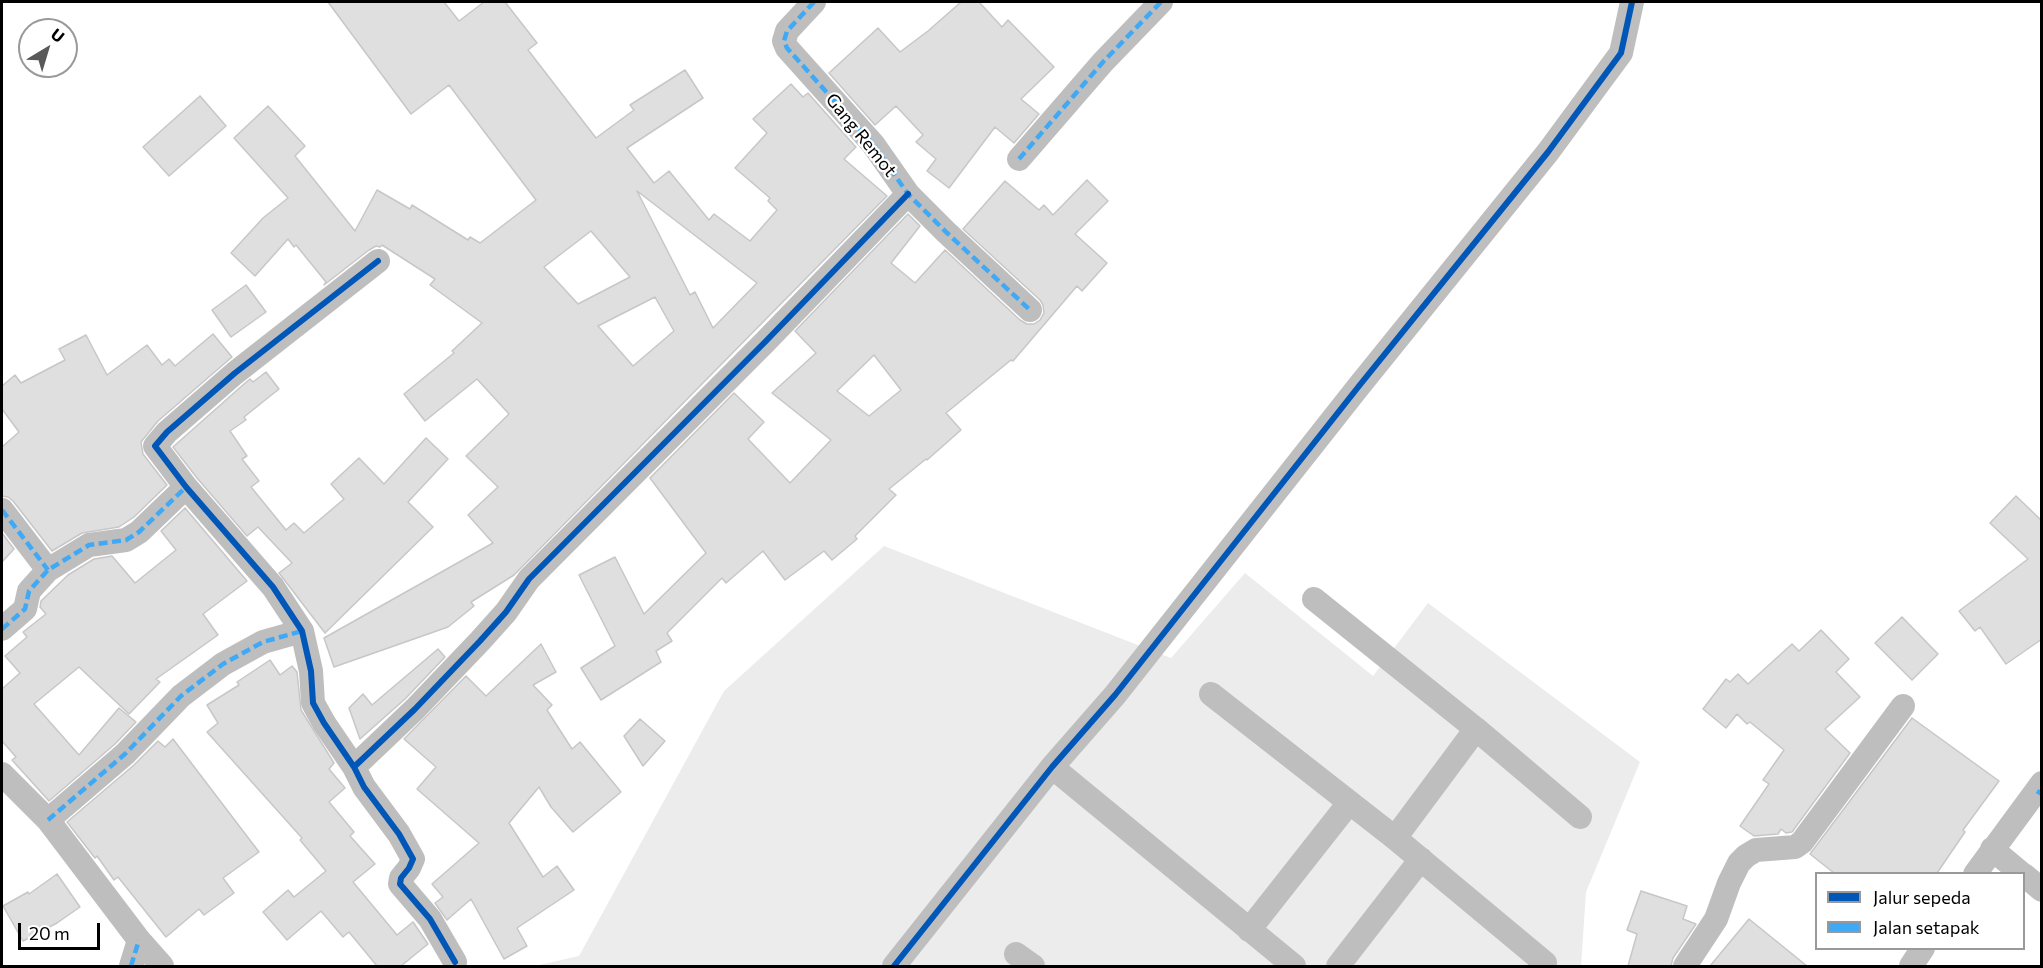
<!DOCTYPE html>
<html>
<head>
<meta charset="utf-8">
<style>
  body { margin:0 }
  #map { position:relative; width:2043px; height:968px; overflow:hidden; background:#fff; font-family:Commissioner,sans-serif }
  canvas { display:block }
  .frame { position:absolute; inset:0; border:3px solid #000; pointer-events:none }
  .legend { position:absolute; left:1815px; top:872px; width:210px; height:78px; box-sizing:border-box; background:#fff; border:2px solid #999; margin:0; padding:8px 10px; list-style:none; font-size:18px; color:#000 }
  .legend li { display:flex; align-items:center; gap:12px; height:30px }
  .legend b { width:30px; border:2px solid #999 }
  .north { position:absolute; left:18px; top:18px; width:60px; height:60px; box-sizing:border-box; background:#fff; border:2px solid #999; border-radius:50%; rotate:38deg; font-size:16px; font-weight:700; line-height:24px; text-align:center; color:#000 }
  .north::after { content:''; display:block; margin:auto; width:21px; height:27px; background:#595959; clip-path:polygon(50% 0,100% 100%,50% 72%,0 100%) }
  .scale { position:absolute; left:18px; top:923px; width:82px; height:27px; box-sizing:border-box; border:3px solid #000; border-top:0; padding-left:8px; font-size:18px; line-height:21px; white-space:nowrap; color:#000; -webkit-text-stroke:4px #fff; paint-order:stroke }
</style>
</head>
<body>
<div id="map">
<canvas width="2043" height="968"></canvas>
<div class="frame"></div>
<ul class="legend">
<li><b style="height:8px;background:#0057b8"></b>Jalur sepeda</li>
<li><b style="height:8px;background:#3fa9f5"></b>Jalan setapak</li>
</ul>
<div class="north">U</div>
<div class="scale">20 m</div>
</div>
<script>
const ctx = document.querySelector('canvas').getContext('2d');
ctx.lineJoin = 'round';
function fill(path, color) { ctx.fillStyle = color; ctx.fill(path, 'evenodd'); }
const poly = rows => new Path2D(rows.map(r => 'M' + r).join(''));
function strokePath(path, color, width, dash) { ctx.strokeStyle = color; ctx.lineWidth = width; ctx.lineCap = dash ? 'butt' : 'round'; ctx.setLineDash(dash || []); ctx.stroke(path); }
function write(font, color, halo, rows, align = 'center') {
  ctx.font = font + ' Commissioner,sans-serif'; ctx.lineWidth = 4.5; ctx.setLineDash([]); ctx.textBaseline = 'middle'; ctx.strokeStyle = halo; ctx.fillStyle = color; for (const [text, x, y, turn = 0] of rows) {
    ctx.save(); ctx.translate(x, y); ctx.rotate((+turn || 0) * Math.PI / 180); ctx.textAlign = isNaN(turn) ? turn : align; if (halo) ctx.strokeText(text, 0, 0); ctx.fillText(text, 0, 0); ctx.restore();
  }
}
const green = poly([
  [884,546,1171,658,1245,573,1373,676,1428,603,1640,762,1586,892,1581,966,535,966,579,956,724,691]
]);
const building = poly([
  [328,2,444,2,459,21,484,2,505,2,537,43,528,50,596,138,634,110,630,105,685,70,703,98,627,148,654,183,669,171,709,220,714,214,750,241,777,210,768,201,770,198,735,168,767,133,753,119,791,84,803,97,808,93,854,145,856,147,844,159,887,196,514,575,471,602,474,606,448,627,334,667,324,638,493,543,468,515,498,487,466,456,509,414,477,379,425,421,404,394,454,353,452,351,482,323,430,285,435,279,382,245,380,247,376,246,369,250,324,285,326,282,296,245,294,247,288,239,255,276,231,253,263,218,288,198,234,138,268,106,305,146,295,156,355,231,377,190,410,209,412,205,468,240,470,237,480,243,536,200,449,85,411,114,328,2],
  [637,191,757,283,713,328,695,292,690,295,637,191],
  [591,231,630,277,578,304,544,267,591,231],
  [655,297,674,331,633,366,598,326,655,297],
  [961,2,979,2,1002,27,1008,20,1054,67,1021,99,1039,114,1014,143,995,127,949,188,927,171,936,159,916,142,923,135,896,106,875,125,829,73,878,28,900,52,928,31,961,2],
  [200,96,226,126,169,176,143,147,200,96],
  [1087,180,1108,201,1075,234,1107,263,1082,291,1077,286,1013,361,1011,360,946,413,961,430,927,460,926,459,889,489,896,495,855,536,857,539,832,560,824,551,785,580,763,551,726,583,722,578,667,633,672,641,656,651,661,662,601,700,581,668,615,646,579,575,615,557,644,614,706,553,650,478,734,393,764,422,748,439,790,483,831,440,772,393,816,353,795,331,908,214,920,226,891,263,915,283,945,250,1020,320,1027,324,1034,324,1040,320,1044,313,1043,305,1040,300,963,229,1005,181,1039,210,1044,205,1053,215,1087,180],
  [874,355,901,390,869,416,837,391,874,355],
  [246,285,266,312,231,337,212,310,246,285],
  [213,334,232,357,158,421,141,442,143,454,167,485,134,517,119,527,82,533,52,551,13,501,8,497,2,496,2,447,19,432,2,409,2,386,15,375,21,383,65,360,59,349,86,335,107,375,147,345,162,365,169,359,175,366,213,334],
  [266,372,279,389,244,417,246,420,230,431,247,456,242,459,259,481,251,487,286,530,294,523,304,533,344,499,331,484,359,458,384,484,426,438,448,459,408,502,433,527,325,633,279,573,292,563,258,527,247,536,197,478,173,447,244,384,250,379,253,382,266,372],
  [2016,496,2042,521,2042,639,2006,664,1980,627,1975,631,1959,611,2028,559,1990,523,2016,496],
  [185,508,247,581,203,614,218,635,156,679,160,682,129,714,79,667,34,704,79,755,119,708,136,722,115,744,49,801,12,760,16,757,2,741,2,689,20,673,5,656,27,637,23,632,46,614,40,607,41,601,68,575,94,559,112,556,135,583,176,550,161,531,185,508],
  [2,533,14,549,2,562,2,533],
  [1902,617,1938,654,1912,680,1875,643,1902,617],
  [1821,630,1849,659,1836,672,1860,697,1825,729,1850,753,1792,832,1786,833,1781,829,1778,834,1754,836,1740,826,1769,784,1763,780,1784,750,1750,722,1747,724,1737,714,1726,728,1703,709,1726,679,1730,682,1738,674,1748,684,1792,644,1799,651,1821,630],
  [541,644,556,672,533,685,552,705,547,710,572,749,580,742,621,792,573,832,551,807,539,787,509,823,543,877,557,866,574,890,517,928,527,946,504,959,471,899,447,920,435,903,443,897,432,884,479,843,417,789,436,767,404,739,466,676,486,696,541,644],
  [438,649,445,657,405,699,360,739,349,708,363,694,372,705,438,649],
  [270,660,280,675,292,666,297,672,301,710,334,763,329,769,345,788,329,802,354,832,350,836,375,864,353,882,397,935,413,922,428,944,401,966,377,966,349,932,343,937,321,911,287,940,263,912,288,890,294,897,326,871,300,840,302,838,207,732,218,723,207,705,239,685,237,682,270,660],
  [1912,718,1999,781,1963,830,1965,832,1937,873,1834,873,1810,854,1912,718],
  [640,719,665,741,643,766,624,736,640,719],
  [173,739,259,852,223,878,234,893,204,915,199,909,166,937,118,877,114,880,97,856,95,858,67,822,134,765,158,741,165,747,173,739],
  [57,874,80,907,57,923,23,941,3,906,28,892,29,894,57,874],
  [1641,891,1687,906,1683,919,1696,924,1673,958,1671,966,1628,966,1637,934,1627,930,1641,891],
  [1749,919,1807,966,1710,966,1749,919]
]);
const street = poly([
  [814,2,787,31,784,41,787,48,873,144,908,194,946,232,1030,310],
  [1019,159,1103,62,1161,2],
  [378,261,235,373,167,432,155,446,186,487,273,587,302,631,311,671,313,703,324,723,354,767,364,787,399,834,413,859,409,868,401,878,400,884,430,919,455,962],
  [2,510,48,570],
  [1314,599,1476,729,1580,817],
  [2,629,25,609,29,591,48,570,89,545,126,540,139,532,186,487],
  [1211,694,1395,838,1545,963],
  [354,767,415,709,480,641,506,612,529,579,766,341,908,194],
  [1052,767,1294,966],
  [2,774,48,820,139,940,162,966],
  [48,820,125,754,181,696,223,664,263,642,302,631],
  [1395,838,1476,729],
  [1992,849,2022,874],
  [1975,874,2042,783],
  [2024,875,2042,890],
  [1249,930,1349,803],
  [1016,954,1033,966],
  [131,966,139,940],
  [894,966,1052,767,1115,695,1359,386,1548,152,1621,53,1632,2],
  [1338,966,1421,859],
  [1685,966,1716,919,1729,883,1739,863,1746,856,1756,850,1795,847,1802,842,1903,706],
  [1911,966,1923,948]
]);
const quiet = poly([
  [814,2,787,31,784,41,787,48,873,144,908,194,946,232,1030,310],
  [1019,159,1103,62,1161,2],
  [2,510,48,570],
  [2,629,25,609,29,591,48,570,89,545,126,540,139,532,186,487],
  [2037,791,2042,794],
  [48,820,125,754,181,696,223,664,263,642,302,631],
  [131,966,139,940]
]);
const cycleway = poly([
  [378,261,235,373,167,432,155,446,186,487,273,587,302,631,311,671,313,703,324,723,354,767,364,787,399,834,413,859,409,868,401,878,400,884,430,919,455,962],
  [354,767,415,709,480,641,506,612,529,579,766,341,908,194],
  [894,966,1052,767,1115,695,1359,386,1548,152,1621,53,1632,2]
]);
const streetNames = [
  ["Gang Remot",861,135,51]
];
fill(green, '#ececec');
fill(building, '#dfdfdf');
strokePath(building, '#c7c7c7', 1.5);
strokePath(street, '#bebebe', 24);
strokePath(quiet, '#3fa9f5', 4.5, [9, 4.5]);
strokePath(cycleway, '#0057b8', 6);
write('18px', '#000', '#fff', streetNames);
</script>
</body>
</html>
